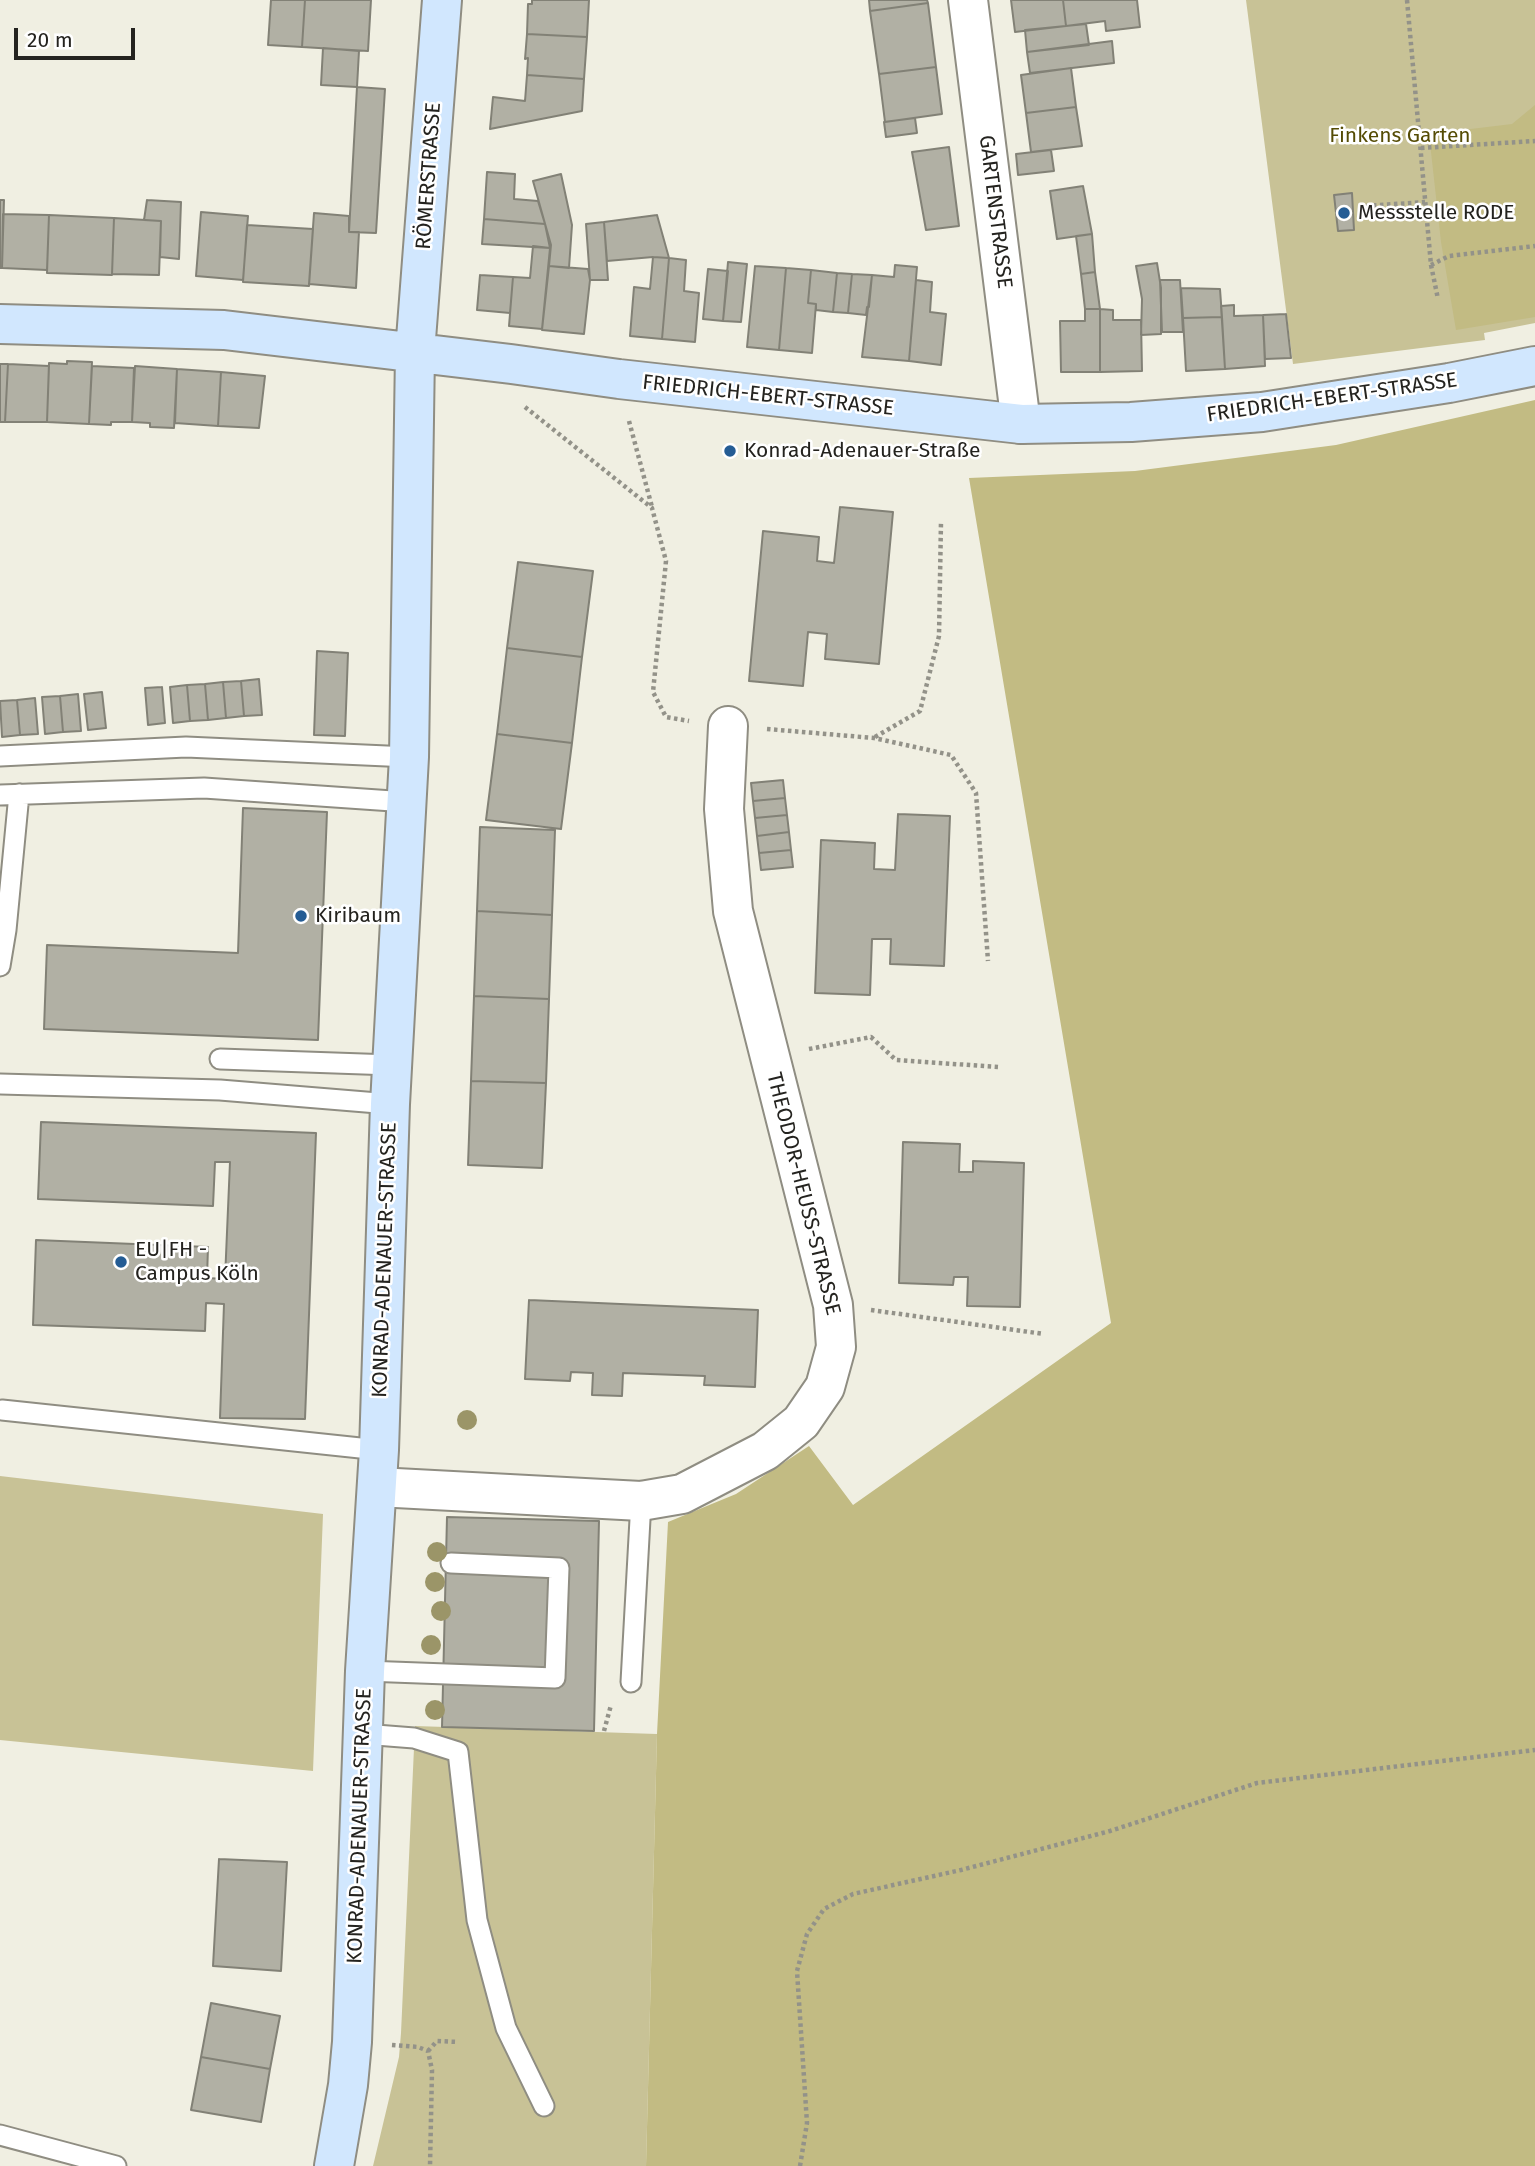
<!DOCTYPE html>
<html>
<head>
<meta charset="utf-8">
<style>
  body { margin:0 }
  #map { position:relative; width:1535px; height:2166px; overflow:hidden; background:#f0efe2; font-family:"Fira Sans",sans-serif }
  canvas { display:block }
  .scale { position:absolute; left:14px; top:28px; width:121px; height:32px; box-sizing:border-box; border:4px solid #24231f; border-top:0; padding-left:9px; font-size:21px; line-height:24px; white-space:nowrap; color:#24231f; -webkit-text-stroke:5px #fff; paint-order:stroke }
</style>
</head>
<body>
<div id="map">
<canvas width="1535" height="2166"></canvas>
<div class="scale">20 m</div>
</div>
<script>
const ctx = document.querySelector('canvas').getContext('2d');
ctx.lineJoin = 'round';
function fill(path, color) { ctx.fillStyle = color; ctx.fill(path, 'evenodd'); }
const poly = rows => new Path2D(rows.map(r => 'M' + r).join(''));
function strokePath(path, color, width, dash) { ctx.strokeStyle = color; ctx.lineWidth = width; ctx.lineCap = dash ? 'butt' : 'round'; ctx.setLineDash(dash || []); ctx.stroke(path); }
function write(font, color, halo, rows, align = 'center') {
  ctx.font = font + ' "Fira Sans",sans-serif'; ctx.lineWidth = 5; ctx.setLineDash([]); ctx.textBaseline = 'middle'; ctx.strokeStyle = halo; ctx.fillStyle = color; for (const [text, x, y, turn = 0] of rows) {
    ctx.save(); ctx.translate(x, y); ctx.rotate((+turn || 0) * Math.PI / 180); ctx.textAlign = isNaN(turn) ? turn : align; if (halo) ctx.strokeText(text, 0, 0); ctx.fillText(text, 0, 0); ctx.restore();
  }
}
const green = poly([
  [1246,0,1535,0,1535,323,1484,333,1485,340,1293,364],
  [0,1476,323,1514,313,1771,0,1740],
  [415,1726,657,1734,646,2166,373,2166,399,2057,401,2033]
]);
const forest = poly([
  [1535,105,1535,317,1456,330,1441,242,1429,134,1512,124],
  [1535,400,1535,2166,646,2166,657,1734,668,1522,736,1494,809,1446,853,1505,1111,1323,969,478,1135,471,1336,445]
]);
const building = poly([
  [271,0,305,0,302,47,268,45,271,0],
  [305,0,371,0,368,51,302,47,305,0],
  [532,0,589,0,587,37,527,34,528,4,532,4,532,0],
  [869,0,927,0,928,3,870,11,869,0],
  [1011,0,1063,0,1066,26,1015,32,1011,0],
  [1063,0,1137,0,1140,27,1106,31,1105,21,1066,26,1063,0],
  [928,3,936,67,879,74,870,11,928,3],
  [1086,24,1089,45,1027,52,1025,30,1086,24],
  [527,34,587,37,584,79,527,75,528,58,525,59,527,34],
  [1112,41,1114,63,1030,73,1027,52,1112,41],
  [323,48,359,51,357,87,321,85,323,48],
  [936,67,942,114,885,122,879,74,936,67],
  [1071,68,1076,107,1026,113,1021,75,1071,68],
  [527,75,584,79,582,111,490,129,493,97,525,101,527,75],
  [357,87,385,89,376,233,349,232,357,87],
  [1076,107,1082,146,1031,152,1026,113,1076,107],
  [915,118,917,133,886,137,884,122,915,118],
  [949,147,959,226,926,230,912,152,949,147],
  [1051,150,1054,171,1018,175,1016,154,1051,150],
  [487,172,515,174,514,199,538,201,545,224,484,219,487,172],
  [561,174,572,225,569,268,549,266,551,245,533,181,561,174],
  [1083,186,1092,234,1057,239,1050,191,1083,186],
  [1352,193,1354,230,1338,231,1334,195,1352,193],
  [0,200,4,200,2,268,0,268,0,200],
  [147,200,181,202,179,259,160,257,161,221,144,220,147,200],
  [201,212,248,216,243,280,196,276,201,212],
  [314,213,349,216,349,232,359,232,356,288,309,284,314,213],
  [3,214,49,215,47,270,2,268,3,214],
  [49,215,114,218,112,275,47,273,49,215],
  [657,215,669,258,653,257,607,261,604,222,657,215],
  [114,218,161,221,159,275,112,274,114,218],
  [484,219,545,224,550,248,482,244,484,219],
  [604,222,608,280,590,280,586,224,604,222],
  [247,225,313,229,309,286,243,282,247,225],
  [1092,234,1095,272,1081,274,1076,236,1092,234],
  [533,246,550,248,542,329,509,326,513,277,530,278,533,246],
  [653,257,669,258,662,339,630,336,634,287,650,289,653,257],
  [669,258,686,260,684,291,699,293,695,342,662,339,669,258],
  [728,262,747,264,741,322,723,321,728,262],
  [1157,263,1161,288,1161,334,1141,335,1142,299,1136,266,1157,263],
  [895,265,917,267,909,361,862,357,872,275,894,277,895,265],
  [549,266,588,269,590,280,584,334,542,330,549,266],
  [755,266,786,268,779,350,747,347,755,266],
  [786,268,811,270,808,303,816,304,812,353,779,350,786,268],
  [708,269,728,271,723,321,703,319,708,269],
  [811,270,837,273,833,312,816,310,816,304,808,303,811,270],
  [1095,272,1100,309,1085,309,1081,274,1095,272],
  [837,273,852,274,848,313,833,312,837,273],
  [852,274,872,275,869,307,867,307,866,315,848,313,852,274],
  [480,275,513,277,510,313,477,310,480,275],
  [916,280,932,282,930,312,946,314,941,365,909,361,916,280],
  [1160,280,1180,280,1183,332,1162,332,1160,280],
  [1181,288,1220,289,1222,317,1183,318,1181,288],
  [1234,305,1234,316,1263,315,1265,366,1225,369,1221,306,1234,305],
  [1085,309,1100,309,1100,372,1061,372,1060,321,1085,321,1085,309],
  [1100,309,1113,310,1113,320,1141,320,1142,371,1100,372,1100,309],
  [1286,314,1291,358,1265,359,1263,315,1286,314],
  [1222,317,1225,369,1186,371,1183,318,1222,317],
  [67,361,92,362,89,424,47,422,49,363,67,364,67,361],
  [0,364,8,364,5,422,0,422,0,364],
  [8,364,49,366,47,422,5,422,8,364],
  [92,366,134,368,132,422,111,422,111,425,89,424,92,366],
  [135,366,177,369,174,428,150,427,150,423,132,422,135,366],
  [177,369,221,372,218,426,175,423,177,369],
  [221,372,265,376,259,428,218,426,221,372],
  [840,507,893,512,879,664,825,659,827,634,808,632,803,686,749,681,763,531,819,537,817,561,834,563,840,507],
  [518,562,593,571,582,657,507,648,518,562],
  [507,648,582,657,572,743,497,734,507,648],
  [317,651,348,653,345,736,314,735,317,651],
  [259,679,262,715,244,716,241,681,259,679],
  [241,681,244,716,226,718,223,682,241,681],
  [223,682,226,718,208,720,205,684,223,682],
  [205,684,208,720,190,721,187,685,205,684],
  [187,685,190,721,173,723,170,687,187,685],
  [162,687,165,723,148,725,145,688,162,687],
  [102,692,106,728,88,730,84,694,102,692],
  [78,694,81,731,63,732,60,696,78,694],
  [60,696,63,732,45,734,42,697,60,696],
  [35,698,38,734,20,735,17,700,35,698],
  [17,700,20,735,2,737,0,701,17,700],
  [497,734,572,743,561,829,486,820,497,734],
  [783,780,785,798,753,801,751,783,783,780],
  [785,798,787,815,755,818,753,801,785,798],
  [243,808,327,812,318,1040,44,1029,47,945,238,953,243,808],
  [898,814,950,816,944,966,890,964,891,939,872,939,870,995,815,993,821,840,875,843,874,869,895,870,898,814],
  [787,815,789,832,757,836,755,818,787,815],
  [480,827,555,830,552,915,477,911,480,827],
  [789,832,791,850,759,853,757,836,789,832],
  [791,850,793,867,761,870,759,853,791,850],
  [477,911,552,915,549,999,474,996,477,911],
  [474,996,549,999,546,1083,471,1081,474,996],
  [471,1081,546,1083,542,1168,468,1165,471,1081],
  [41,1122,316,1133,305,1419,220,1418,224,1304,206,1303,205,1331,33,1325,36,1240,208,1247,207,1278,225,1279,230,1162,215,1162,213,1206,38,1199,41,1122],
  [903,1142,960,1144,959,1172,973,1172,973,1161,1024,1163,1020,1307,967,1306,968,1277,954,1277,953,1285,899,1283,903,1142],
  [529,1300,758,1310,755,1387,704,1385,705,1376,623,1373,622,1396,592,1395,593,1373,571,1372,570,1381,525,1379,529,1300],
  [447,1517,599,1521,594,1731,442,1727,447,1517],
  [219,1859,287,1862,281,1971,213,1966,219,1859],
  [211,2003,280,2016,270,2069,201,2057,211,2003],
  [201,2057,270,2069,261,2122,191,2110,201,2057]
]);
const path = poly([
  [1407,0,1431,265,1449,256,1535,246],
  [1421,148,1535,141],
  [1366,206,1425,202],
  [1431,265,1438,299],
  [525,407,652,508,666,561,653,692,666,717,689,721],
  [629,421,652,507],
  [767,729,874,738,951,755,976,793,988,961],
  [875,737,920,711,939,636,941,521],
  [809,1049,871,1037,896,1060,998,1067],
  [871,1310,1044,1334],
  [604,1731,611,1705],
  [392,2045,418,2047,428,2051,432,2070,430,2166],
  [428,2051,437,2041,458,2042],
  [800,2166,807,2123,797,1971,807,1934,824,1909,853,1894,961,1870,1110,1831,1257,1783,1535,1750]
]);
const lane = poly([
  [0,756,186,747,409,757],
  [0,795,204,788,407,802],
  [0,966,6,930,19,794],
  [220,1059,392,1065],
  [0,1084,220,1090,390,1104],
  [2,1410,379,1450],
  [365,1671,555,1678,559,1568,451,1563],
  [631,1682,641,1501],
  [363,1734,414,1738,458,1752,477,1920,506,2028,544,2106],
  [0,2135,116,2166]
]);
const street = poly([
  [968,0,1021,424],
  [377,1487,641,1501,682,1494,765,1451,801,1422,825,1387,836,1347,833,1305,733,911,724,809,728,726]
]);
const secondary = poly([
  [0,324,224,330,511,364,619,379,1021,424,1131,422,1262,412,1449,383,1535,366],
  [334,2166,348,2085,352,2042,365,1671,379,1450,390,1104,409,757,415,352,442,0]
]);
const trees = [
  [467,1420],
  [437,1552],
  [435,1582],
  [441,1611],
  [431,1645],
  [435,1710]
];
const markers = [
  [1344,213,7,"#245c94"],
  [730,451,7,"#245c94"],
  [301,916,7,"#245c94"],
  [121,1262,7,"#245c94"]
];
const parkNames = [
  ["Finkens Garten",1400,136]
];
const streetNames = [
  ["RÖMERSTRASSE",429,176,-86],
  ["GARTENSTRASSE",995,212,83],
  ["FRIEDRICH-EBERT-STRASSE",768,396,6],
  ["FRIEDRICH-EBERT-STRASSE",1332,398,-8],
  ["THEODOR-HEUSS-STRASSE",803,1194,76],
  ["KONRAD-ADENAUER-STRASSE",385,1260,-88],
  ["KONRAD-ADENAUER-STRASSE",360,1826,-88]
];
const poiNames = [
  ["Messstelle RODE",1358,213],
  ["Konrad-Adenauer-Straße",744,451],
  ["Kiribaum",315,916],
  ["EU|FH -",135,1250],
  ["Campus Köln",135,1274]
];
fill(green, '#c8c296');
fill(forest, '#c2bb83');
fill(building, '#b1b0a4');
strokePath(building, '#828176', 2);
strokePath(lane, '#8f8d82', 23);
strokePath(street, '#8f8d82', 42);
strokePath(secondary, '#8f8d82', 42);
strokePath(path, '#939289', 4.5, [3.5, 3.5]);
strokePath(lane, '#fff', 19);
strokePath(street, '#fff', 38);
strokePath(secondary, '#d1e7fe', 38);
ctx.fillStyle = '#9b9568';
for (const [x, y] of trees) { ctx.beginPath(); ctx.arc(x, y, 10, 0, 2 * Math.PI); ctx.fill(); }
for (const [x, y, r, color] of markers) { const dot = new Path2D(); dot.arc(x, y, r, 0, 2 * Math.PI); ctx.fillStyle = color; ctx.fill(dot); strokePath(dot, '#fff', 2.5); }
write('21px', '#554c05', '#fff', parkNames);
write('21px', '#24231f', '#fff', streetNames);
write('21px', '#24231f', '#fff', poiNames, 'left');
</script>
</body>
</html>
